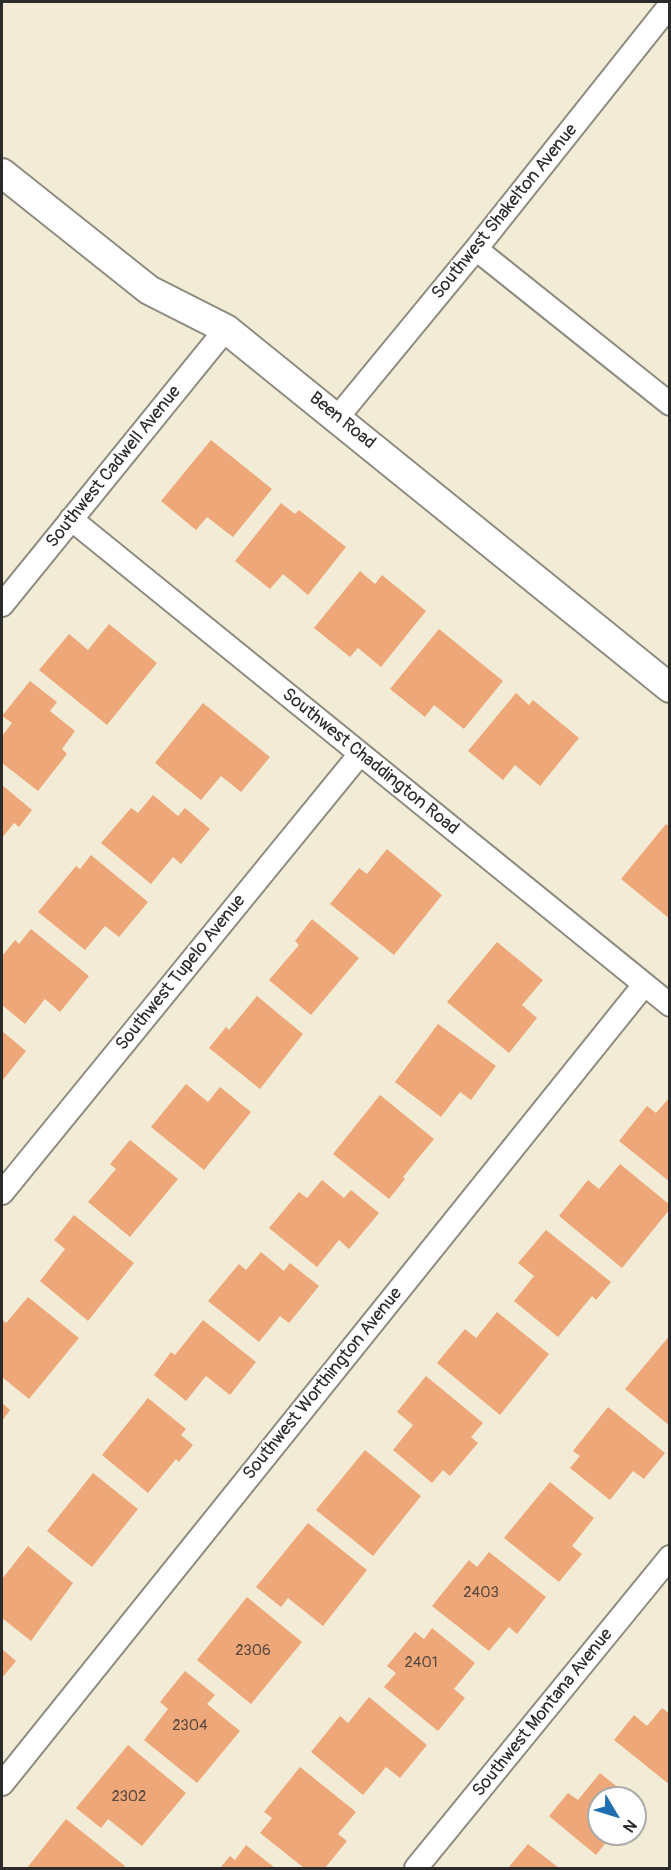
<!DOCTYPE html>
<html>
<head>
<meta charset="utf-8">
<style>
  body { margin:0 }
  #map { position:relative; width:671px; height:1870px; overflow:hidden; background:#f2ecd6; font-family:Pangolin,sans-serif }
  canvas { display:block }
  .frame { position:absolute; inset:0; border:3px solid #2b2b2b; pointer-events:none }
  .north { position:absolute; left:587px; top:1786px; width:60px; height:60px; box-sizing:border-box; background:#fff; border:2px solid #aaa; border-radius:50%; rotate:128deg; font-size:16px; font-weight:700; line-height:24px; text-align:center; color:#2b2b2b }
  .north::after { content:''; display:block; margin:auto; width:21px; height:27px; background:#1f6fb2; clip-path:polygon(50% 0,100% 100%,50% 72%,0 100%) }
</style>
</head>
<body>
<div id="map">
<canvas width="671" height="1870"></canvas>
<div class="frame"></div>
<div class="north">N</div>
</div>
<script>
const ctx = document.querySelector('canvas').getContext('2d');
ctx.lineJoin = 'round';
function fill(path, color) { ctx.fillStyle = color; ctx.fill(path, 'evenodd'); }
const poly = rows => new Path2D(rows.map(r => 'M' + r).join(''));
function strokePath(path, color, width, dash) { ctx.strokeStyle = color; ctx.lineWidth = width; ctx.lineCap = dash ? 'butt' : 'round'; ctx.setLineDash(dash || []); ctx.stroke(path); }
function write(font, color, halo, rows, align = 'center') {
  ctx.font = font + ' Pangolin,sans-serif'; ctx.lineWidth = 4.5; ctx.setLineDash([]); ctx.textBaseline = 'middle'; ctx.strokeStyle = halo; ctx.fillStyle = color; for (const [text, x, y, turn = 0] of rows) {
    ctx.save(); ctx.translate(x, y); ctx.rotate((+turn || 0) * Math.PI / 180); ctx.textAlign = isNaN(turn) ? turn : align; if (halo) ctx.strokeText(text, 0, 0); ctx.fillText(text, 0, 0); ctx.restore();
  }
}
const building = poly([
  [211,440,272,489,233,537,207,517,196,530,161,501],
  [281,503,295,514,299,510,346,547,308,595,283,574,270,589,235,561],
  [360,571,375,584,382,575,426,611,381,667,358,648,350,657,314,628],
  [109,624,157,663,107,725,39,670,69,634,88,650],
  [439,629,503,681,464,729,434,705,425,717,390,689],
  [30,681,57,702,50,711,75,731,62,749,67,754,38,791,2,763,2,736,12,723,2,716],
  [516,693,529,705,533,700,579,738,540,786,515,765,503,780,468,751],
  [203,703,270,757,241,792,221,776,201,800,155,763],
  [2,785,32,810,19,827,14,823,2,838],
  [153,795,178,816,185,808,210,829,181,864,173,857,151,884,101,843,131,808,138,813],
  [666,824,670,827,670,919,621,879],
  [387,849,442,895,394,955,330,904,359,868,367,874],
  [91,855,148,902,119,937,105,926,85,950,38,912,76,866,80,869],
  [312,919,359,958,311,1015,269,980,299,945,295,941],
  [31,929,89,976,60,1012,45,999,25,1024,2,1005,2,956,15,940,19,944],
  [497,942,543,980,522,1005,537,1018,509,1053,447,1002],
  [257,996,303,1034,260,1089,209,1048,226,1027,229,1030],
  [438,1024,496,1066,471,1100,460,1092,441,1117,395,1082],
  [2,1031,26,1051,2,1081],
  [186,1084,208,1102,220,1087,251,1112,204,1170,151,1127],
  [380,1095,434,1139,403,1177,405,1179,389,1199,333,1154],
  [670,1097,670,1182,619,1141,647,1106,656,1113],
  [130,1140,178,1179,130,1237,88,1202,116,1169,110,1164],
  [620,1164,670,1205,670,1209,622,1268,559,1216,588,1180,599,1189],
  [322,1180,344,1198,351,1190,379,1213,349,1249,339,1240,317,1267,269,1228,299,1192,307,1198],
  [74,1215,134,1263,88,1321,40,1281,65,1249,54,1240],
  [546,1230,611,1282,596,1300,592,1296,558,1337,514,1301,534,1276,518,1263],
  [261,1252,284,1271,290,1263,319,1286,289,1323,280,1316,259,1342,208,1301,239,1264,246,1270],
  [28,1297,79,1338,29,1399,2,1377,2,1319,6,1323],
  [497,1312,549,1354,500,1415,437,1363,465,1329,476,1338],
  [203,1320,256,1362,230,1395,206,1376,186,1401,154,1375,171,1352,175,1355],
  [670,1335,670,1426,625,1389],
  [426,1376,483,1423,471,1437,478,1443,450,1476,443,1470,432,1483,393,1450,413,1425,397,1412],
  [148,1398,186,1429,181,1435,193,1445,179,1462,176,1459,148,1493,102,1455],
  [2,1403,10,1410,2,1421],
  [608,1407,665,1453,644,1479,633,1471,610,1500,570,1468,580,1456,573,1451],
  [365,1450,421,1496,373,1556,316,1510],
  [93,1473,138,1509,92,1567,47,1531],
  [550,1482,594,1518,572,1546,582,1554,559,1582,504,1538],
  [308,1523,367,1570,323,1626,288,1598,281,1607,256,1587],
  [28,1546,73,1583,31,1641,2,1618,2,1579],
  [489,1552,546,1597,517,1634,509,1627,489,1651,432,1606,469,1560,477,1567],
  [247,1597,302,1642,251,1704,197,1660],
  [432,1628,475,1663,454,1689,465,1698,438,1731,384,1687,396,1673,387,1666,415,1632,424,1639],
  [2,1649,16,1661,2,1678],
  [185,1671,215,1695,207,1704,240,1731,197,1783,144,1740,168,1709,160,1702],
  [369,1697,427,1745,400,1778,386,1767,363,1795,311,1752,340,1716,348,1723],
  [662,1708,670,1714,670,1785,614,1740,634,1715,647,1726],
  [128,1745,186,1793,142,1846,108,1819,101,1828,76,1808],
  [300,1767,356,1812,338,1834,347,1841,325,1868,304,1868,260,1833,272,1818,264,1812],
  [600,1773,631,1798,599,1798,599,1834,613,1834,596,1855,549,1816,568,1793,578,1800],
  [66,1819,125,1866,124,1868,27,1868],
  [528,1844,559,1868,508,1868],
  [246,1845,275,1868,220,1868,230,1856,235,1860]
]);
const minor = poly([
  [476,249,670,404],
  [337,418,476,249,670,5],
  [71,519,670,1005],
  [2,605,226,329],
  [2,1193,360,754],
  [2,1784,644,985],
  [416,1868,670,1557]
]);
const tertiary = poly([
  [2,173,149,290,226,329,670,688]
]);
const numberNames = [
  ["2403",481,1593],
  ["2306",253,1651],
  ["2401",421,1663],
  ["2304",190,1726],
  ["2302",129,1797]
];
const streetNames = [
  ["Southwest Shakelton Avenue",505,212,-51],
  ["Been Road",342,421,39],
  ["Southwest Cadwell Avenue",114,467,-51],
  ["Southwest Chaddington Road",370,762,39],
  ["Southwest Tupelo Avenue",181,973,-51],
  ["Southwest Worthington Avenue",323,1384,-51],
  ["Southwest Montana Avenue",543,1713,-51]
];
fill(building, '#eea779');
strokePath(minor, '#8e8c80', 26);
strokePath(tertiary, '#8e8c80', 32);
strokePath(minor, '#fff', 22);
strokePath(tertiary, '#fff', 28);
write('15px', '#5c4a3e', null, numberNames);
write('18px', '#2b2b2b', '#fff', streetNames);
</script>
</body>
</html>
